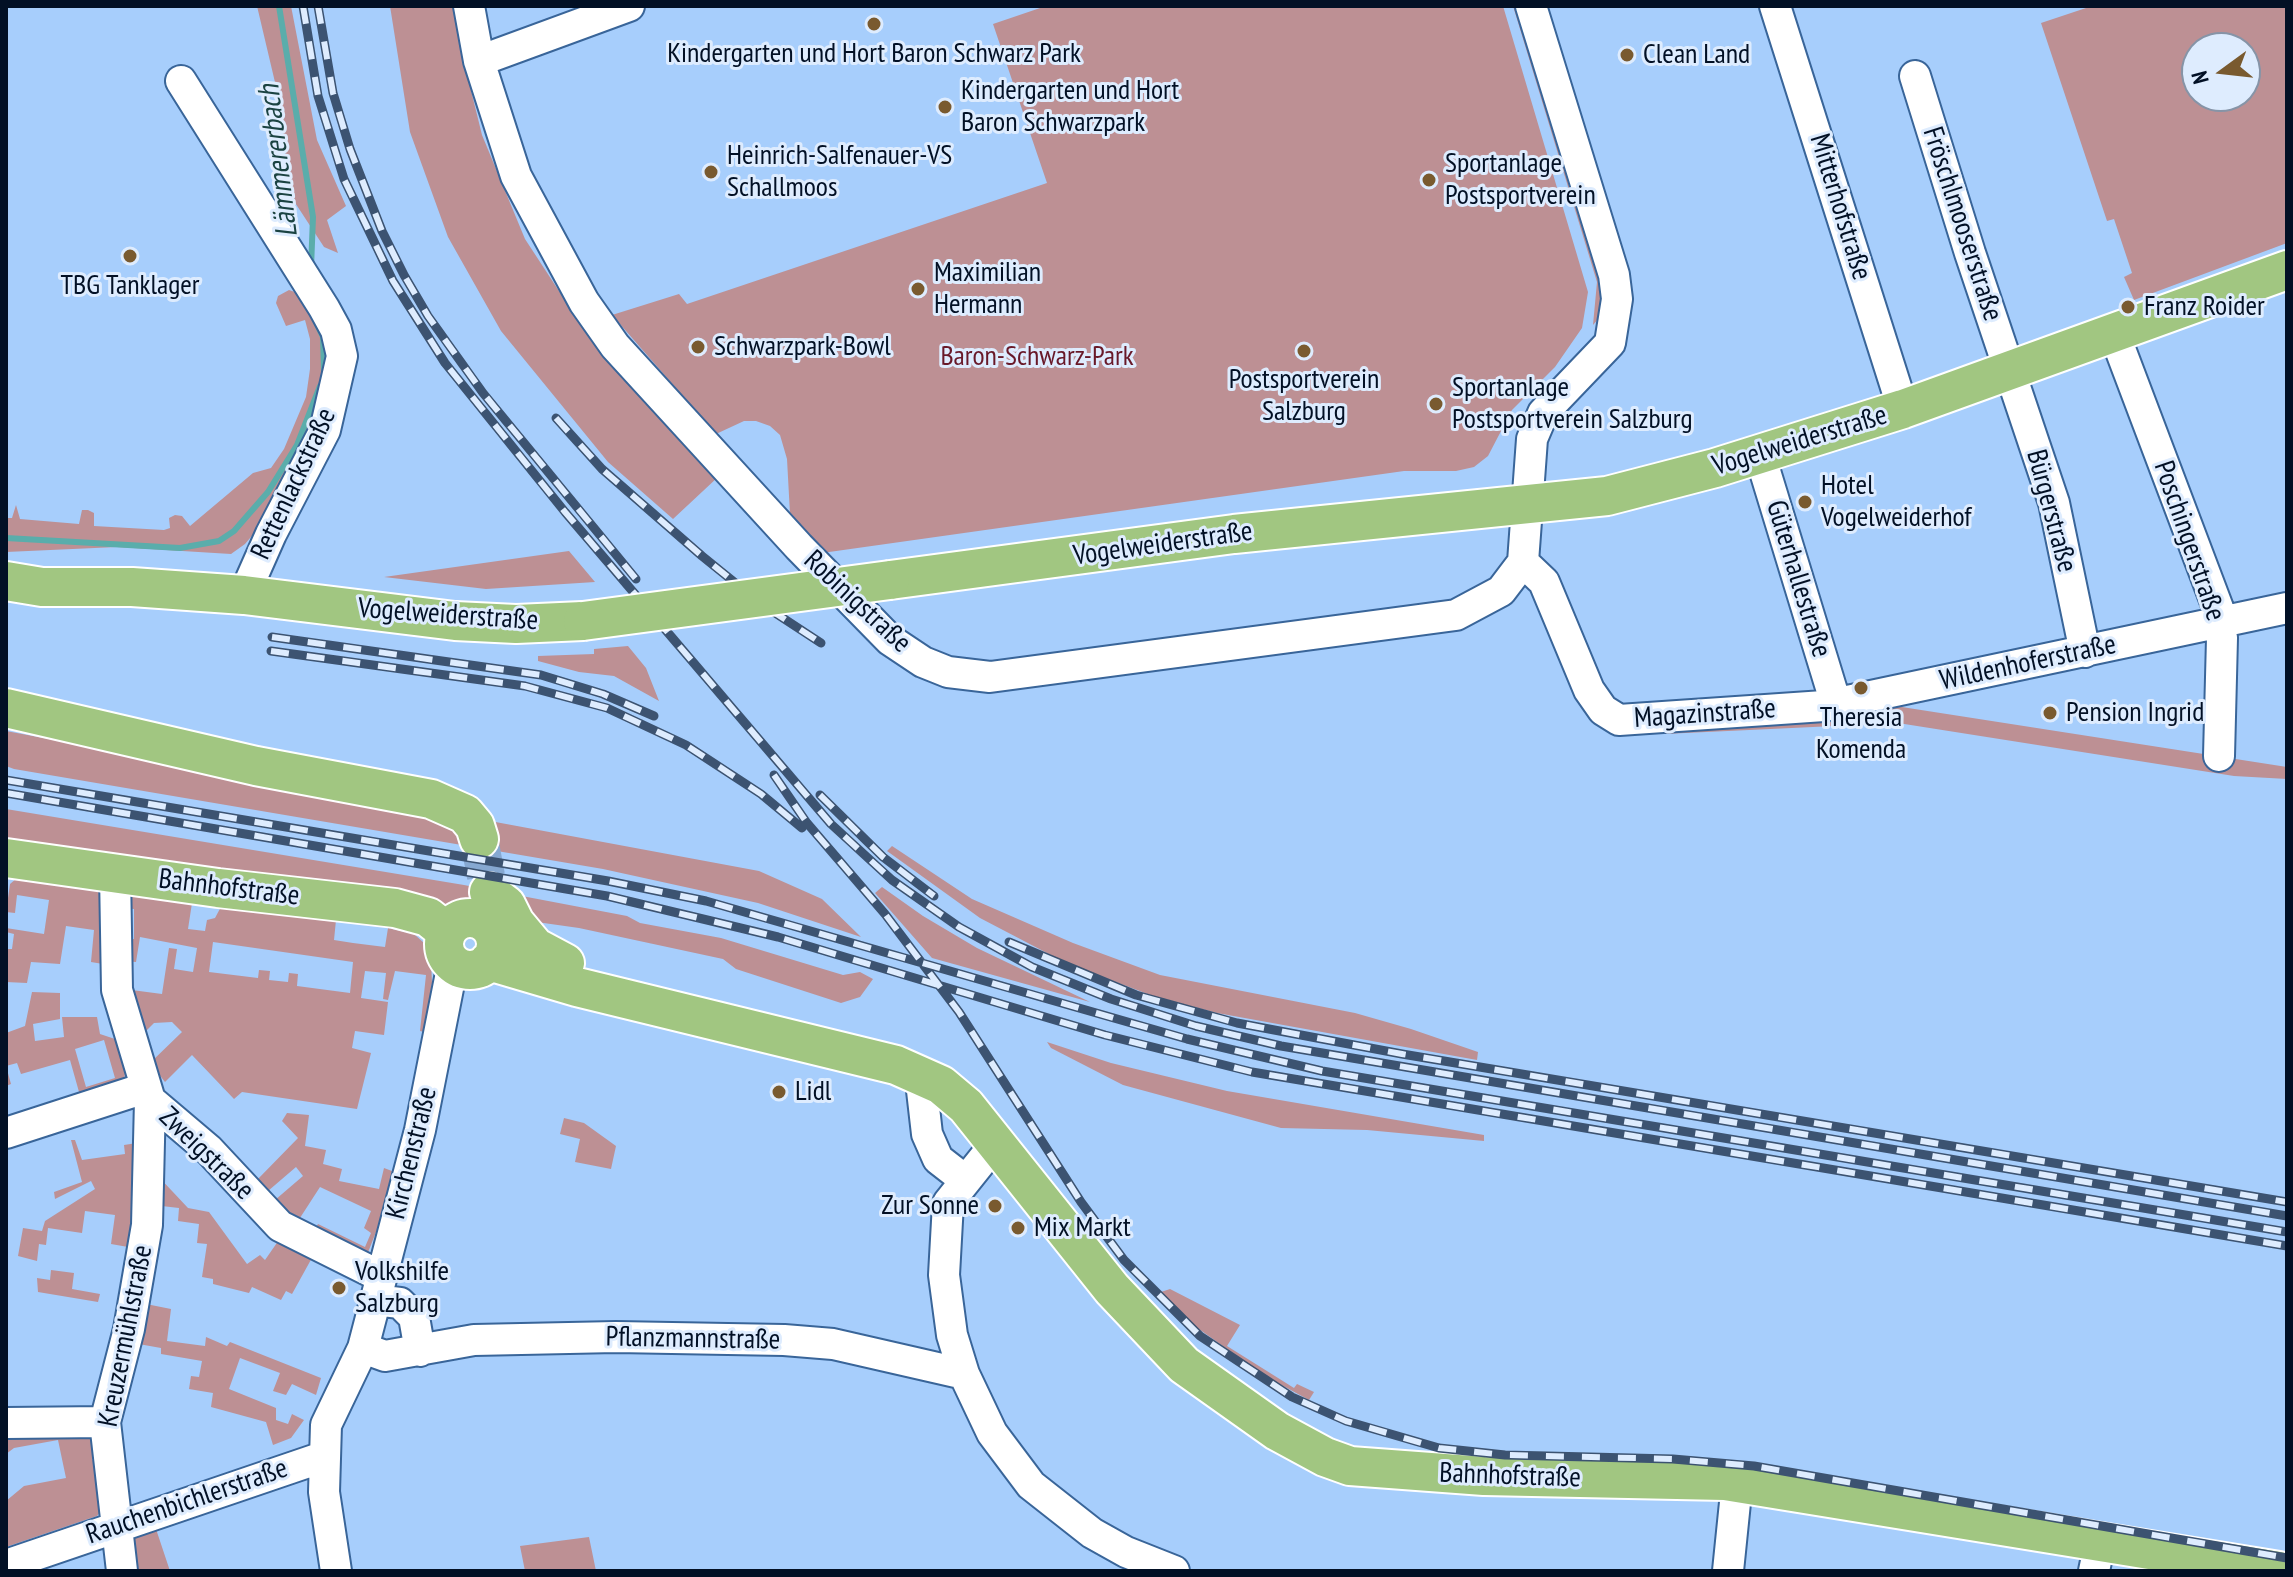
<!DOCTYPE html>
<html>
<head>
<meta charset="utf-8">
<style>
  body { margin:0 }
  #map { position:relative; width:2293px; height:1577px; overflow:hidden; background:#a7cefc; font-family:"PT Sans Narrow",sans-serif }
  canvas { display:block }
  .frame { position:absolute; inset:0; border:8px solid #021025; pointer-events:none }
  .north { position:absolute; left:2181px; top:32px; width:80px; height:80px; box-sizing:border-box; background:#deecfe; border:2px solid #8694a7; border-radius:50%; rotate:255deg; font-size:22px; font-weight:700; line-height:32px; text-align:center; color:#021025 }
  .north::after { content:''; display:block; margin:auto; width:28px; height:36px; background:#795a2f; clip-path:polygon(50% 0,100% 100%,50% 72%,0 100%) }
</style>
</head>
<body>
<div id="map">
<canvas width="2293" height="1577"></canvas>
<div class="frame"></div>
<div class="north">N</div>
</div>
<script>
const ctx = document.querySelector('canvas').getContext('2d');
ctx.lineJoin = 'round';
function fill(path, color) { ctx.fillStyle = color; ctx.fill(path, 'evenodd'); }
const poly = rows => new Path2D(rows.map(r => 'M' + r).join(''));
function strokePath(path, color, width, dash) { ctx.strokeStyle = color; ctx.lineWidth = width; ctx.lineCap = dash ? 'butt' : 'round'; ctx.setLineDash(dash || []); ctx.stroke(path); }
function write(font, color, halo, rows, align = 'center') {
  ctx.font = font + ' "PT Sans Narrow",sans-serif'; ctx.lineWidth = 6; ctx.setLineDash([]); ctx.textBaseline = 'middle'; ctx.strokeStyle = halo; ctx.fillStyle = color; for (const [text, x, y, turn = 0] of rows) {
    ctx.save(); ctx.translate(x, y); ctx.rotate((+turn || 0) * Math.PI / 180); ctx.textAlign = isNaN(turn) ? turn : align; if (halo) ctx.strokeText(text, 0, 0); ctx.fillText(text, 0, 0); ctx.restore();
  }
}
const green = poly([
  [257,6,291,6,317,140,346,206,327,220,338,253,324,247,271,166,286,159,278,95],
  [390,6,455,6,463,58,482,135,525,239,591,340,718,477,673,519,608,462,501,331,448,237,410,132],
  [1046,6,1503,6,1588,292,1582,328,1555,367,1512,410,1488,456,1474,467,1456,471,1404,471,822,553,790,514,787,459,780,435,770,426,756,421,744,421,716,434,612,315,679,294,687,304,1047,183,993,24],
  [1513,6,1520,6,1598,257,1603,295,1600,317,1593,325,1597,282],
  [2092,6,2287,6,2287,243,2134,300,2124,277,2132,273,2114,219,2107,221,2041,23],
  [2197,48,2245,48,2245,96,2197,96],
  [289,290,303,295,332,354,322,413,267,518,245,544,231,554,117,547,6,552,6,518,12,518,16,505,20,519,79,524,82,510,88,510,94,513,94,526,164,530,170,528,169,518,175,515,182,516,190,526,253,473,271,468,284,449,306,397,310,369,310,339,305,320,286,326,276,303,278,296],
  [569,551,595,582,486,589,384,577],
  [628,646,646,668,659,701,614,676,579,672,538,661,538,656,594,654,594,649],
  [1889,705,2287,767,2287,779,2234,776,1898,723,1664,734,1663,728,1841,714,1886,714],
  [6,731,759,871,822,899,861,937,758,903,603,869,14,769,6,766],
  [6,809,464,885,627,916,640,923,721,938,843,975,860,972,873,979,860,997,841,1003,736,969,723,959,579,928,6,847],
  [892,846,972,899,1073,943,1160,975,1355,1013,1411,1029,1478,1052,1477,1060,1217,1013,1153,996,1068,964,980,918,887,851],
  [17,878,102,888,103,964,91,962,94,930,66,926,60,964,31,962,27,983,6,982,6,949,12,949,14,934,6,932,6,928,44,934,49,900,17,895,15,913,6,912,10,884],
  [882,887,923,916,977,948,1090,1002,932,958,875,893],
  [126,891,192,903,188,929,205,931,207,920,215,918,223,903,336,920,334,940,353,943,385,947,388,928,414,934,424,943,431,961,432,983,424,1032,420,1031,426,975,395,971,388,1000,383,999,386,973,365,971,361,998,388,1002,384,1035,355,1031,352,1048,371,1053,357,1109,242,1092,234,1099,192,1055,165,1082,150,1063,182,1032,172,1022,154,1023,137,1040,124,989,162,994,169,948,177,949,174,969,193,972,197,948,140,937,136,962,122,961,121,940,134,939,134,909,124,908],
  [213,942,353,962,350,993,297,986,298,974,289,973,288,982,269,980,270,971,259,970,258,978,209,972],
  [32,992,60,993,60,1019,33,1024,35,1041,64,1037,62,1017,97,1017,100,1034,118,1040,126,1069,124,1079,81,1099,70,1060,21,1074,17,1063,6,1066,11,1084,6,1086,6,1033,25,1026],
  [104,1040,115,1078,86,1087,75,1049],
  [1047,1042,1111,1063,1227,1091,1484,1135,1484,1141,1367,1130,1281,1128,1123,1085,1051,1048],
  [287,1113,309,1115,305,1146,326,1150,323,1164,342,1169,339,1181,379,1189,384,1168,392,1171,383,1214,367,1255,314,1231,318,1224,365,1247,371,1233,364,1228,371,1211,320,1187,298,1221,275,1200,303,1176,296,1167,268,1191,257,1180,298,1138,282,1121],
  [564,1118,584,1123,616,1146,611,1169,575,1162,580,1139,560,1134],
  [71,1140,75,1140,82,1160,125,1154,124,1145,137,1143,140,1166,128,1247,111,1244,115,1215,85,1211,82,1233,48,1228,46,1245,39,1244,37,1261,18,1256,23,1228,42,1231,45,1221,95,1189,91,1181,55,1199,54,1192,82,1182],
  [157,1175,188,1208,209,1212,247,1264,260,1255,265,1260,281,1237,313,1256,292,1294,286,1291,281,1300,252,1287,249,1293,213,1284,213,1279,202,1277,207,1244,197,1243,199,1224,178,1221,179,1208,153,1205],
  [51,1270,74,1273,72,1289,100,1294,98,1302,38,1292,37,1278,50,1280],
  [1170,1289,1240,1325,1227,1346,1294,1388,1297,1384,1314,1392,1309,1400,1265,1376,1189,1322,1161,1292],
  [141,1303,171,1309,167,1341,205,1346,206,1337,227,1346,230,1342,321,1378,316,1395,292,1384,286,1395,273,1391,280,1373,240,1358,229,1389,276,1408,276,1420,288,1424,292,1414,304,1420,291,1438,273,1445,266,1422,211,1407,213,1393,189,1389,191,1376,199,1377,202,1361,161,1354,161,1348,133,1343],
  [87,1431,93,1437,92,1460,102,1462,103,1509,97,1516,6,1547,6,1501,24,1486,66,1478,58,1440,14,1448,6,1454,6,1432],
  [154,1523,170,1571,127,1571,124,1532],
  [589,1537,596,1571,525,1571,520,1546]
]);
const stream = poly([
  [279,6,313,217,311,268],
  [309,307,323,337,324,371],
  [6,538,180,548,219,541,234,531,268,492,297,445,320,386]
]);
const majorTunnel = poly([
  [479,839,489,892]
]);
const minor = poly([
  [469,6,479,61,516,176,584,302,615,346,799,547,890,640,923,662,948,672,990,677,1456,615,1501,591,1523,562,1532,439,1543,413,1610,343,1617,299,1614,275,1531,6],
  [1775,6,1903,409],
  [479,61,629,6],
  [1915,76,1970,253,2054,503,2085,652],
  [181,81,324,308,336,330,342,356,325,430,271,534,244,595],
  [2114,333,2218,608,2222,638,2219,756],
  [1760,455,1836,704],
  [1523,562,1544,582,1589,690,1603,710,1619,720,1824,706,2287,608],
  [115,873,117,990,150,1100,209,1150,280,1226,380,1276],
  [920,1073,927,1134,938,1159,965,1180],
  [6,1133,145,1088],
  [996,1143,948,1203,944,1275,952,1335,964,1374,992,1433,1031,1485,1092,1533,1126,1552,1174,1571],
  [375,1300,400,1303,414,1317,420,1351],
  [363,1348,385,1356,474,1340,616,1337,784,1340,833,1344,964,1374],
  [6,1423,105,1422],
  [6,1565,323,1457],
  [122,1571,105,1422,129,1329,147,1225,150,1100],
  [336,1571,324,1492,326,1425,363,1348,420,1130,453,963],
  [1728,1571,1737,1483],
  [2094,1571,2100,1542]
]);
const major = poly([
  [890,580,1234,534,1607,496,1715,468,1903,409,2287,270],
  [6,581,42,587,132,587,244,595,455,621,516,624,583,621],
  [6,708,256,766,431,799,465,814,475,826,479,839],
  [6,858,218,888,395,908,428,917,447,932],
  [489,892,506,905,515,923,535,947,565,963],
  '444 944a26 26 0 1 1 52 0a26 26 0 1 1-52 0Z',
  [489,961,577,987,896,1065,941,1085,966,1106,1112,1289,1184,1365,1277,1431,1325,1457,1350,1466,1484,1476,1725,1481,2279,1571]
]);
const rail = poly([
  [303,6,318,96,344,179,393,281,445,363,565,512,831,824,892,880,959,927,1032,967,1111,999,1196,1026,1281,1046,2287,1216],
  [318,6,333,93,350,149,382,231,404,275,428,316,483,393,636,579],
  [556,418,602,469,702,556,760,603,821,643],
  [272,637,541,675,603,694,654,716],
  [271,651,525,686,607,708,686,745,761,794,802,828],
  [774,775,807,823,885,914,959,1012,1081,1202,1124,1260,1200,1336,1292,1397,1346,1421,1439,1448,1505,1455,1673,1459,1754,1466,2287,1558],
  [6,780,608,881,706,901,1187,1039,1322,1071,2287,1232],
  [6,793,607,896,778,937,1105,1035,1252,1072,2287,1246],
  [820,795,883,857,934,896],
  [1009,942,1136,995,1237,1023,1402,1054,2287,1202]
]);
const majorBridge = poly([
  [583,621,890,580]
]);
const markers = [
  [874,24,8,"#795a2f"],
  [1627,55,8,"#795a2f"],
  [945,107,8,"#795a2f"],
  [711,172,8,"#795a2f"],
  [1429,180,8,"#795a2f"],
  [130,256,8,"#795a2f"],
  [918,289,8,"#795a2f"],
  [2128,307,8,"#795a2f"],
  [698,347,8,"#795a2f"],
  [1304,351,8,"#795a2f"],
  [1436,404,8,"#795a2f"],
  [1805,502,8,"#795a2f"],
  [1861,688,8,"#795a2f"],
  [2050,713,8,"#795a2f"],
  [779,1092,8,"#795a2f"],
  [995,1206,8,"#795a2f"],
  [1018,1228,8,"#795a2f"],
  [339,1288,8,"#795a2f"]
];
const poiNames = [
  ["Kindergarten und Hort Baron Schwarz Park",874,54,"center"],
  ["Clean Land",1643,55],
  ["Kindergarten und Hort",961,91],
  ["Baron Schwarzpark",961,123],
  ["Heinrich-Salfenauer-VS",727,156],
  ["Schallmoos",727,188],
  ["Sportanlage",1445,164],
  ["Postsportverein",1445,196],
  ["Maximilian",934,273],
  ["Hermann",934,305],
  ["TBG Tanklager",130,286,"center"],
  ["Franz Roider",2144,307],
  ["Schwarzpark-Bowl",714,347],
  ["Postsportverein",1304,380,"center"],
  ["Salzburg",1304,412,"center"],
  ["Sportanlage",1452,388],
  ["Postsportverein Salzburg",1452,420],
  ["Hotel",1821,486],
  ["Vogelweiderhof",1821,518],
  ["Pension Ingrid",2066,713],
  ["Theresia",1861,718,"center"],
  ["Komenda",1861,750,"center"],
  ["Lidl",795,1092],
  ["Zur Sonne",979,1206,"right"],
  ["Mix Markt",1034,1228],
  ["Volkshilfe",355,1272],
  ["Salzburg",355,1304]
];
const streetNames = [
  ["Mitterhofstraße",1840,207,73],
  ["Fröschlmooserstraße",1962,224,72],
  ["Vogelweiderstraße",1800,441,-17],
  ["Rettenlackstraße",294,484,-65],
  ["Bürgerstraße",2051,511,75],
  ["Poschingerstraße",2189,541,71],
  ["Vogelweiderstraße",1163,544,-8],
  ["Güterhallestraße",1798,579,73],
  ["Robinigstraße",857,602,43],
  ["Vogelweiderstraße",448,615,4],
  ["Wildenhoferstraße",2028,663,-12],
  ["Magazinstraße",1705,714,-4],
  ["Bahnhofstraße",229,888,7],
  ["Kirchenstraße",412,1153,-76],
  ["Zweigstraße",206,1154,44],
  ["Kreuzermühlstraße",126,1336,-79],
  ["Pflanzmannstraße",693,1339,1],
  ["Bahnhofstraße",1510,1476,2],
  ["Rauchenbichlerstraße",187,1502,-19]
];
const parkNames = [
  ["Baron-Schwarz-Park",1037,357]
];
const waterNames = [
  ["Lämmererbach",279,161,-97]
];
fill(green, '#bd9094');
strokePath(stream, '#5aadab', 6);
strokePath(majorTunnel, '#86a8d1', 38, [38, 19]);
strokePath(minor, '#396599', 34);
strokePath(major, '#fff', 42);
strokePath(minor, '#fff', 30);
strokePath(major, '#a1c681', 38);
strokePath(rail, '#3c5371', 9);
strokePath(rail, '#deecfe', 6, [18]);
strokePath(majorBridge, '#fff', 42, []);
strokePath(majorBridge, '#a1c681', 38);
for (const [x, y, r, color] of markers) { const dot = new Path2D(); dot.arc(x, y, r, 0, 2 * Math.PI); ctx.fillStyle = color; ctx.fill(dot); strokePath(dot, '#deecfe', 3); }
write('28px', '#021025', '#deecfe', poiNames, 'left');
write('28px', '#021025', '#deecfe', streetNames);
write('28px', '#681929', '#deecfe', parkNames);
write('italic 30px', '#1b4342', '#deecfe', waterNames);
</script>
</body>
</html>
